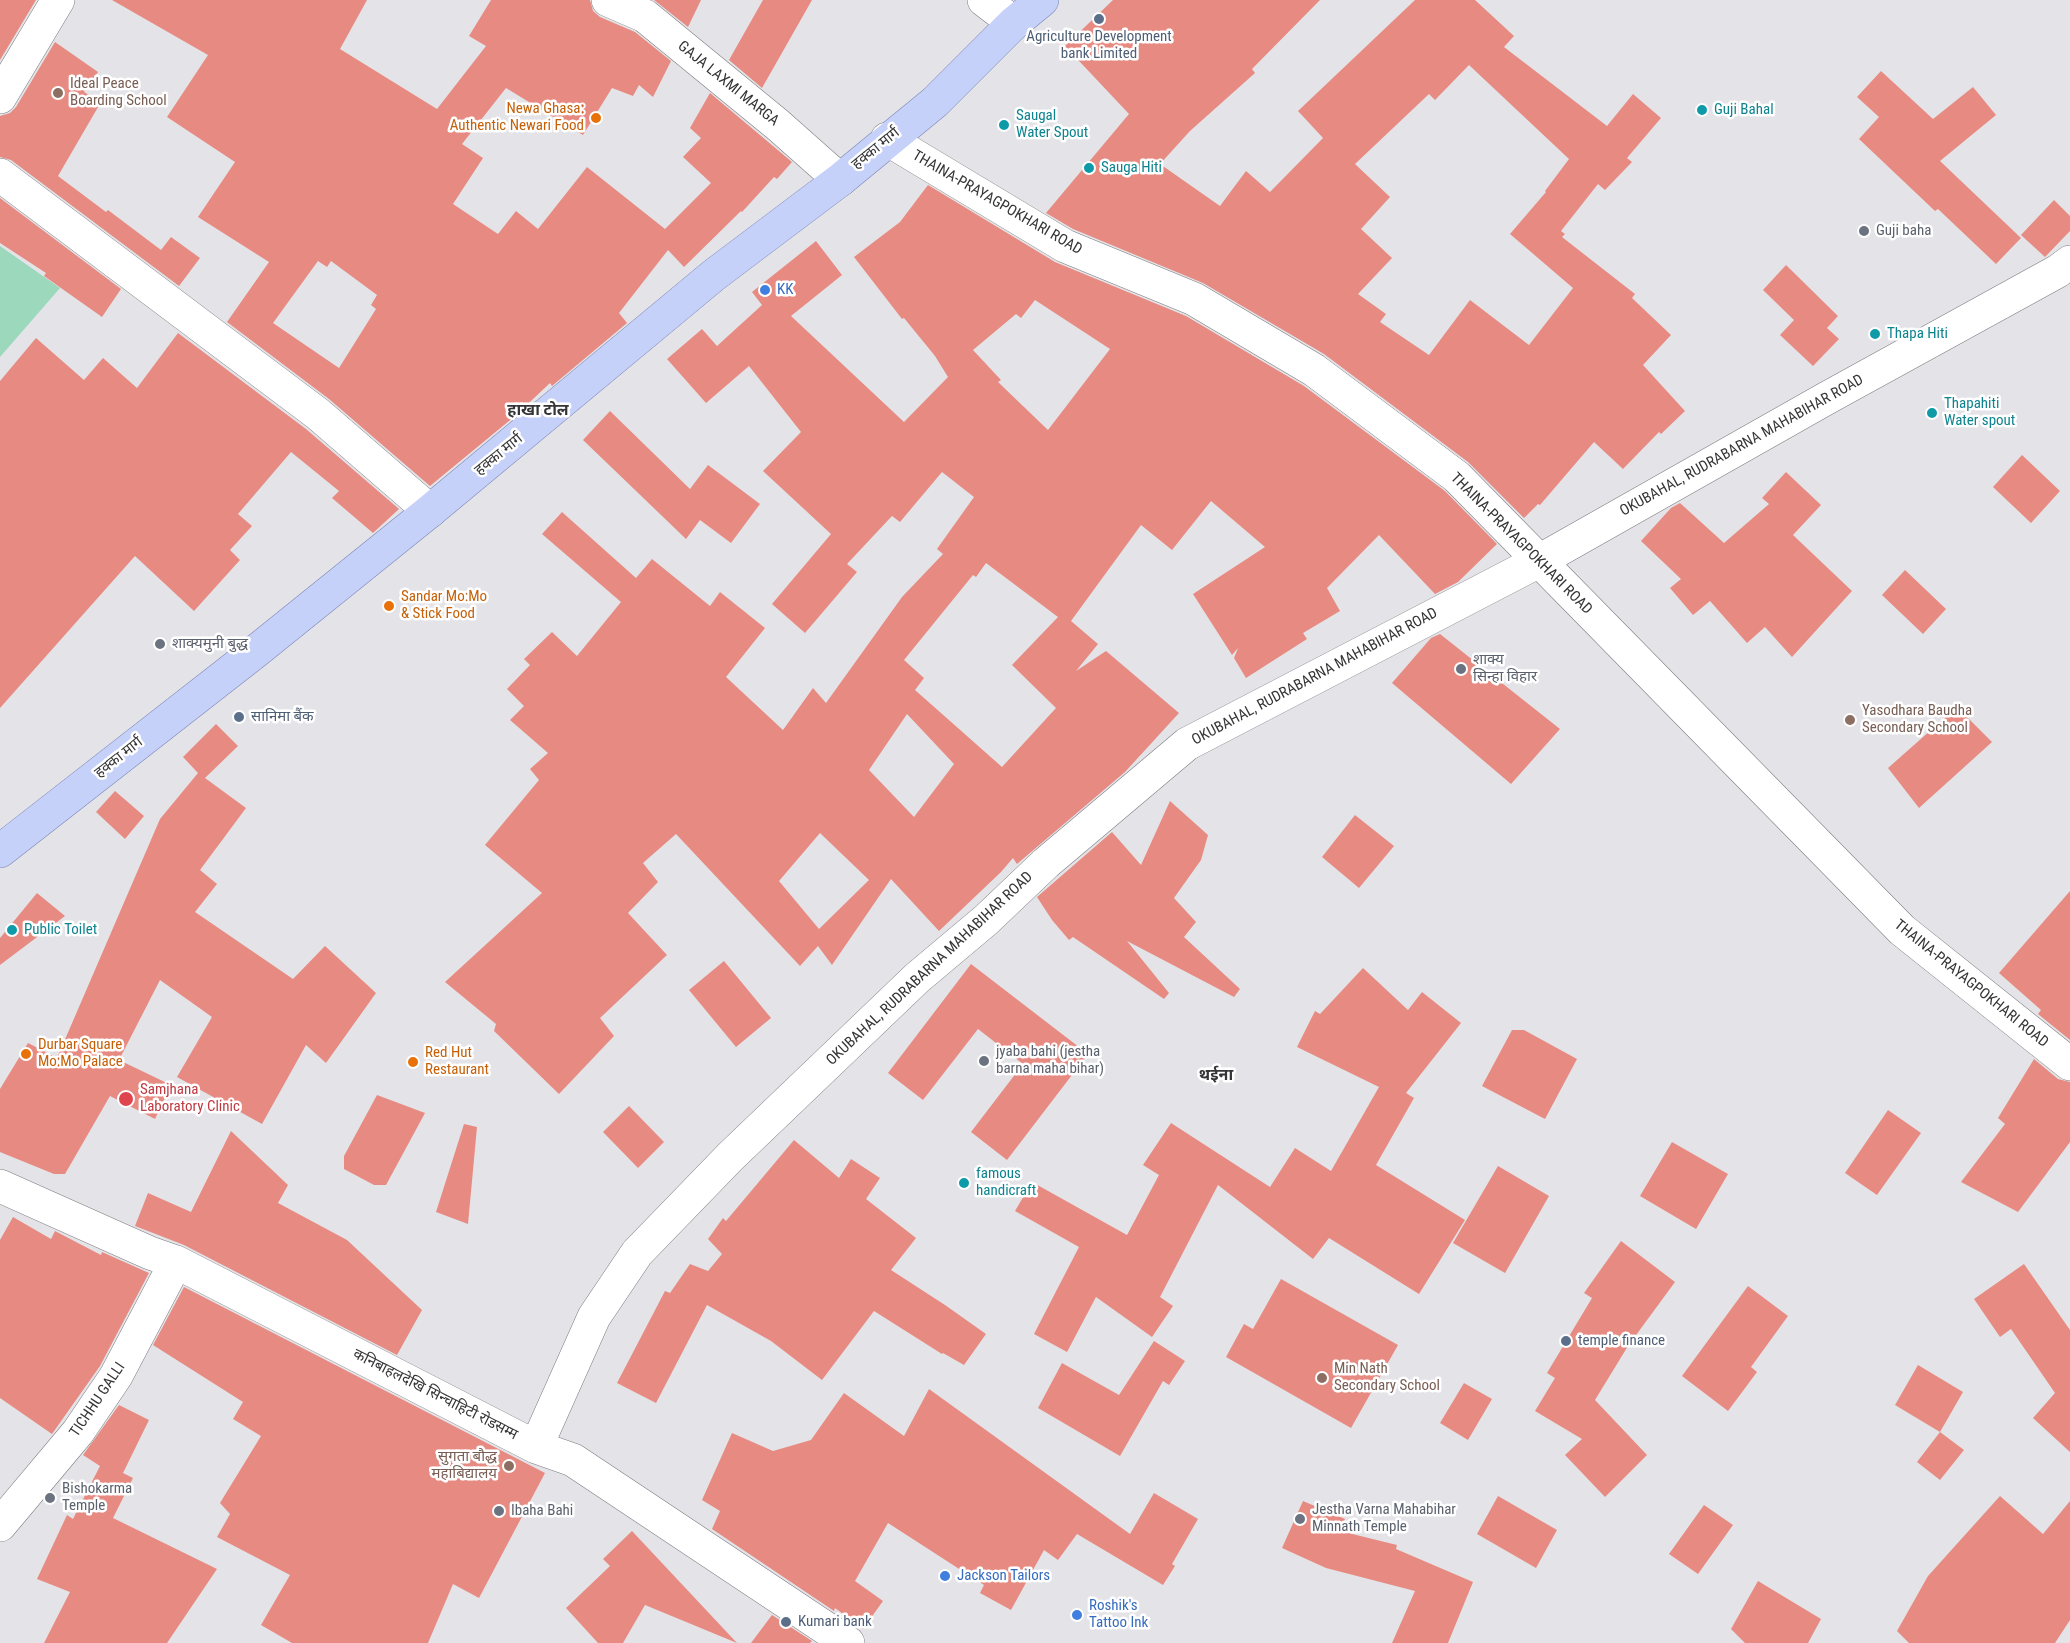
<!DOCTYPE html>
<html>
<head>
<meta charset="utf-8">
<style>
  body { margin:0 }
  canvas { display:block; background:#e3e3e8 }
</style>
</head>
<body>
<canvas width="2070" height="1643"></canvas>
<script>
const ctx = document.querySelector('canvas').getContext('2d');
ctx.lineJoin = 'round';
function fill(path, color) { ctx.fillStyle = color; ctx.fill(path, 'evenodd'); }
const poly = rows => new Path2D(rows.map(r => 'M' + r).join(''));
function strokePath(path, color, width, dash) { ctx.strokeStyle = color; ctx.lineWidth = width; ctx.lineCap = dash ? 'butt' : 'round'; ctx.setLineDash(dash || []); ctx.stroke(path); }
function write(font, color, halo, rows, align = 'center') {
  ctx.font = font + ' "Roboto Condensed","Noto Sans Devanagari",sans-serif'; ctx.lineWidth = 5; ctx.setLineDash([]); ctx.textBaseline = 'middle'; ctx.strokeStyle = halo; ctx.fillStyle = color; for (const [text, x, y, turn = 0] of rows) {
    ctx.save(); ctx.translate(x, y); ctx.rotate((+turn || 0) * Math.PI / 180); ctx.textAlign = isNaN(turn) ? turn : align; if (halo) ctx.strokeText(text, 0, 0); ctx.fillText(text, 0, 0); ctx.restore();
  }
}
const green = poly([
  [0,246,60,288,0,357]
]);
const building = poly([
  [0,0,36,0,0,60],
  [112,0,367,0,340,49,437,109,486,46,469,36,491,0,590,0,593,11,600,17,635,32,671,61,653,97,639,85,633,96,612,88,583,135,506,88,462,144,483,158,453,204,498,234,516,211,538,229,587,167,665,229,711,183,683,157,701,138,690,128,710,93,792,162,777,179,774,177,742,212,741,211,684,267,668,250,619,313,627,323,552,386,550,383,515,416,430,486,329,399,227,322,269,262,198,217,235,162,167,117,208,55],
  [318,261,327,267,331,261,377,295,371,305,376,309,339,368,273,323],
  [654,0,701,0,688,27],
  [763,0,812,0,762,88,729,60],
  [1113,0,1320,0,1252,69,1255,73,1190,131,1160,164,1220,206,1246,171,1270,192,1323,138,1298,111,1415,0,1475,0,1514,36,1504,47,1607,126,1633,94,1661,118,1627,158,1632,162,1605,190,1598,184,1561,231,1565,234,1562,237,1635,294,1632,298,1671,335,1643,365,1685,411,1661,434,1659,432,1623,469,1594,442,1540,505,1538,504,1524,518,1468,462,1324,354,1203,283,1073,229,1046,213,1129,114,1065,46],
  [1469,65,1569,159,1545,191,1546,192,1510,234,1573,288,1529,345,1470,300,1429,355,1380,322,1386,314,1358,294,1392,258,1361,229,1390,197,1355,164,1429,94,1435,100],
  [55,42,98,72,84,92,101,102,58,176,106,212,108,210,161,250,171,237,200,258,179,286,11,160,0,157,0,116,10,113,16,107],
  [1881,71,1933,119,1973,87,1996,115,1940,161,2021,238,1996,264,1938,209,1935,211,1859,139,1879,117,1857,97],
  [928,185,1055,262,1186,316,1304,386,1445,491,1497,544,1458,582,1435,594,1379,535,1327,588,1340,611,1303,633,1307,639,1246,678,1234,658,1238,648,1232,655,1193,594,1265,547,1211,501,1172,550,1141,525,1071,621,1098,644,1076,671,1106,651,1179,713,1125,772,1017,864,1013,858,1001,872,939,931,891,879,832,965,818,946,800,966,676,834,643,863,658,882,628,913,667,955,600,1018,614,1036,559,1094,494,1031,496,1024,445,982,542,893,485,845,539,780,530,769,548,753,510,720,524,706,507,689,530,665,524,659,552,632,577,656,621,602,542,534,562,512,636,578,652,559,710,606,720,592,765,628,726,677,783,730,813,688,826,703,902,597,943,554,937,549,974,497,942,472,900,522,892,516,847,564,857,572,805,633,772,604,831,534,763,471,801,432,749,366,706,403,667,359,702,329,717,346,762,305,752,292,816,241,842,275,791,316,904,422,948,377,935,356,904,318,902,319,854,257,900,222],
  [1035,300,1110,349,1048,430,998,382,1001,380,973,350,1016,314,1021,318],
  [986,563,1058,617,1012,665,1056,708,1002,767,915,690,924,678,904,660,973,575,976,577],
  [907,714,954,764,914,817,869,770],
  [820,833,869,880,819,929,779,881],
  [0,198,121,289,102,317,44,276,46,273,0,243],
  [2054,200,2070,216,2070,231,2045,257,2021,235],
  [1786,265,1838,316,1827,328,1839,339,1813,366,1780,335,1794,320,1763,290],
  [178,333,306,429,399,509,373,533,332,498,339,491,291,452,238,514,252,526,230,550,240,560,194,611,135,556,0,708,0,381,36,338,84,380,103,358,137,388],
  [610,411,690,489,708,465,760,504,731,543,700,520,686,539,583,440],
  [2022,455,2060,491,2031,523,1993,487],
  [1786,472,1821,505,1793,535,1852,591,1792,657,1765,627,1747,643,1710,601,1693,615,1670,588,1681,579,1641,541,1671,508,1680,503,1724,543,1769,504,1762,498],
  [1905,570,1946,609,1923,634,1882,595],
  [1440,634,1560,729,1511,784,1392,683,1431,638],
  [1957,707,1992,742,1919,808,1888,768],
  [216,724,238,746,205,778,246,808,200,870,217,884,195,912,293,979,325,946,376,993,326,1063,306,1045,262,1124,177,1077,212,1017,160,980,119,1060,171,1085,155,1119,110,1096,65,1174,54,1174,0,1152,0,1089,28,1043,57,1058,160,819,198,773,183,757],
  [115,791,144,816,125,839,96,812],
  [1170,801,1208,835,1201,860,1174,898,1196,922,1184,937,1240,989,1234,997,1127,941,1169,993,1164,999,1073,937,1069,940,1052,920,1037,897,1112,832,1141,865],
  [1355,815,1394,846,1359,888,1322,857],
  [2070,891,2070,1040,2038,1014,2041,1010,1999,973],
  [37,893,65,916,0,965,0,938],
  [724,961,771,1018,736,1047,689,990],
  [971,964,1088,1054,1007,1160,971,1132,1023,1064,978,1029,923,1100,888,1073],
  [1363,968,1408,1010,1422,992,1461,1023,1406,1093,1414,1098,1376,1165,1465,1220,1419,1294,1329,1238,1313,1259,1218,1185,1160,1297,1173,1306,1152,1337,1096,1297,1067,1352,1034,1334,1079,1247,1015,1211,1032,1182,1127,1235,1159,1175,1143,1165,1171,1123,1270,1187,1295,1148,1331,1171,1379,1087,1297,1047,1315,1011,1320,1014],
  [1512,1030,1524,1030,1577,1059,1545,1119,1482,1086],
  [2034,1059,2058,1079,2070,1082,2070,1142,2018,1212,1961,1182,2005,1124,1998,1118],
  [377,1095,425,1113,386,1185,374,1185,344,1169,344,1156],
  [629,1106,664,1142,638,1168,603,1132],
  [1888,1110,1921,1133,1877,1195,1845,1173],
  [464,1124,477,1127,468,1224,436,1212],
  [231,1131,288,1185,278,1203,347,1240,422,1310,397,1355,184,1245,135,1226,148,1193,191,1212],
  [794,1140,839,1178,851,1159,880,1178,866,1199,916,1238,891,1270,945,1305,986,1334,964,1365,943,1353,942,1354,874,1311,822,1380,771,1341,707,1305,656,1403,617,1383,665,1291,670,1293,690,1264,708,1271,722,1254,708,1239,723,1218,726,1221],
  [1672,1142,1728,1174,1696,1229,1640,1196],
  [1498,1166,1549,1196,1505,1273,1453,1243],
  [13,1217,51,1239,55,1231,101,1255,102,1252,149,1273,100,1366,52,1434,0,1398,0,1240],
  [1621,1241,1675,1282,1628,1346,1595,1400,1647,1455,1605,1497,1565,1455,1582,1439,1535,1411,1555,1378,1547,1373,1592,1298,1584,1293],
  [2024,1264,2070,1330,2070,1452,2033,1418,2055,1393,2011,1329,2000,1337,1974,1299],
  [1281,1279,1398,1345,1351,1428,1226,1357,1244,1324,1253,1329],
  [1748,1286,1788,1316,1751,1367,1757,1372,1728,1411,1682,1376],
  [184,1287,545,1473,479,1598,453,1584,428,1643,292,1643,261,1625,290,1575,217,1537,230,1514,220,1503,261,1436,233,1419,243,1402,153,1345],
  [1154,1341,1185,1361,1169,1385,1163,1381,1120,1456,1038,1408,1062,1363,1119,1395],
  [1918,1365,1963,1392,1940,1432,1895,1405],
  [1464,1383,1492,1399,1468,1440,1440,1423],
  [929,1389,1130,1534,1154,1493,1198,1519,1172,1564,1175,1566,1163,1585,1077,1534,1058,1560,1044,1550,1011,1610,980,1593,984,1585,888,1523,855,1581,883,1601,863,1629,835,1608,834,1611,712,1529,720,1511,702,1500,732,1433,773,1451,811,1440,844,1393,904,1436],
  [119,1405,149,1420,123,1473,133,1478,113,1518,217,1569,167,1643,44,1643,70,1592,37,1579,67,1515,73,1519,100,1466,83,1455],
  [1940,1432,1964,1450,1940,1480,1917,1462],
  [1498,1496,1557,1530,1536,1568,1477,1534],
  [2000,1496,2043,1534,2070,1501,2070,1620,2055,1643,1909,1643,1897,1631,1928,1576],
  [1303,1501,1345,1519,1340,1531,1397,1545,1396,1549,1473,1582,1448,1643,1392,1643,1415,1591,1326,1568,1282,1548],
  [1704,1505,1733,1525,1698,1574,1669,1554],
  [632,1531,737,1643,645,1605,623,1643,598,1643,566,1608,610,1566,603,1559],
  [1758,1581,1821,1619,1808,1643,1745,1643,1731,1629],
  [772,1615,812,1641,810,1643,751,1643]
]);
const minor = poly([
  [608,0,645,16,778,125,840,180],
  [984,0,1014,23],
  [0,97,58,0],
  [887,139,1065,246,1194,299,1314,370,1457,477,1902,930,2070,1064],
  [0,175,318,414,430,511],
  [0,1186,150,1253,176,1262,536,1447,573,1460,848,1643],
  [536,1447,594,1317,637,1253,730,1157,917,978,986,920,1046,863,1187,744,1539,561,1827,398,2058,271,2070,262],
  [0,1525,78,1432,116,1376,176,1262]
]);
const major = poly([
  [0,851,255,652,430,511,714,275,840,180,935,102,1014,23,1042,0]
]);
const markers = [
  [1099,19,6,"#5c6f8a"],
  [58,93,6,"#8d6e63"],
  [1702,110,6,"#0f9aa8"],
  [596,118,6,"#e8710a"],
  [1004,125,6,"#0f9aa8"],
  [1089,168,6,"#0f9aa8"],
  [1864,231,6,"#6b7280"],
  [765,290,6,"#3f7fe0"],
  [1875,334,6,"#0f9aa8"],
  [1932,413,6,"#0f9aa8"],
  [389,606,6,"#e8710a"],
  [160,644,6,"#6b7280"],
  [1461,669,6,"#6b7280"],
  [239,717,6,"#5c6f8a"],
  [1850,720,6,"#8d6e63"],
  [12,930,6,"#0f9aa8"],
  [26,1054,6,"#e8710a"],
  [984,1061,6,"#6b7280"],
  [413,1062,6,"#e8710a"],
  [126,1099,8,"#e0444e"],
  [964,1183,6,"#0f9aa8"],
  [1566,1341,6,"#5c6f8a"],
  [1322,1378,6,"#8d6e63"],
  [509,1466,6,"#8d6e63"],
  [50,1498,6,"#6b7280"],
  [499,1511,6,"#6b7280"],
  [1300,1519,6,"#6b7280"],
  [945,1576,6,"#3f7fe0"],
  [1077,1615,6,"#3f7fe0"],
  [786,1622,6,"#5c6f8a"]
];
const serviceNames = [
  ["Agriculture Development",1099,37,"center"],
  ["bank Limited",1099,54,"center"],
  ["सानिमा बैंक",251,717],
  ["temple finance",1578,1341],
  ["Kumari bank",798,1622]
];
const educationNames = [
  ["Ideal Peace",70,84],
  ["Boarding School",70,101],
  ["Yasodhara Baudha",1862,711],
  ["Secondary School",1862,728],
  ["Min Nath",1334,1369],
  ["Secondary School",1334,1386],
  ["सुगता बौद्ध",497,1457,"right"],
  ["महाबिद्यालय",497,1474,"right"]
];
const streetNames = [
  ["GAJA LAXMI MARGA",728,84,39],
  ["हक्का मार्ग",876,149,-39],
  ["THAINA-PRAYAGPOKHARI ROAD",997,203,30],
  ["OKUBAHAL, RUDRABARNA MAHABIHAR ROAD",1742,446,-29],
  ["हक्का मार्ग",499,455,-39],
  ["THAINA-PRAYAGPOKHARI ROAD",1521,544,45],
  ["OKUBAHAL, RUDRABARNA MAHABIHAR ROAD",1315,677,-28],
  ["हक्का मार्ग",119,758,-38],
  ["OKUBAHAL, RUDRABARNA MAHABIHAR ROAD",930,969,-43],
  ["THAINA-PRAYAGPOKHARI ROAD",1971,984,39],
  ["कनिबाहलदेखि सिन्चाहिटी रोडसम्म",435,1395,27],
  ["TICHHU GALLI",98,1400,-56]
];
const foodNames = [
  ["Newa Ghasa:",584,109,"right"],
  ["Authentic Newari Food",584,126,"right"],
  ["Sandar Mo:Mo",401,597],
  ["& Stick Food",401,614],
  ["Durbar Square",38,1045],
  ["Mo:Mo Palace",38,1062],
  ["Red Hut",425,1053],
  ["Restaurant",425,1070]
];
const cultureNames = [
  ["Guji Bahal",1714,110],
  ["Saugal",1016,116],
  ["Water Spout",1016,133],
  ["Sauga Hiti",1101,168],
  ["Thapa Hiti",1887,334],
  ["Thapahiti",1944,404],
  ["Water spout",1944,421],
  ["Public Toilet",24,930],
  ["famous",976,1174],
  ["handicraft",976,1191]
];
const worshipNames = [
  ["Guji baha",1876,231],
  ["शाक्यमुनी बुद्ध",172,644],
  ["शाक्य",1473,660],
  ["सिन्हा विहार",1473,677],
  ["jyaba bahi (jestha",996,1052],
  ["barna maha bihar)",996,1069],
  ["Bishokarma",62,1489],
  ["Temple",62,1506],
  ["Jestha Varna Mahabihar",1312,1510],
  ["Minnath Temple",1312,1527],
  ["Ibaha Bahi",511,1511]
];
const shopNames = [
  ["KK",777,290],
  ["Jackson Tailors",957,1576],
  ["Roshik's",1089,1606],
  ["Tattoo Ink",1089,1623]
];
const healthNames = [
  ["Samjhana",140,1090],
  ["Laboratory Clinic",140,1107]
];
const neighbourhoodNames = [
  ["हाखा टोल",538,411],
  ["थईना",1216,1076]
];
fill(green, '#9bd8bc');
fill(building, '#e78b82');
strokePath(minor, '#7c7c80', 34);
strokePath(major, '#7b87b4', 34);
strokePath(minor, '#fff', 33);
strokePath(major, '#c6d1fa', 33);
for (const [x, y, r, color] of markers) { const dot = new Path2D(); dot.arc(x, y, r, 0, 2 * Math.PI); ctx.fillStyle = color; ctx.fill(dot); strokePath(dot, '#fff', 2); }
write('15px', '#4e5e75', '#fff', serviceNames, 'left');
write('15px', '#785e54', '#fff', educationNames, 'left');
write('15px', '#353537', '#fff', streetNames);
write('15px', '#c56008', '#fff', foodNames, 'left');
write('15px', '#0d838f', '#fff', cultureNames, 'left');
write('15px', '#5b616d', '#fff', worshipNames, 'left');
write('15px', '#366cbe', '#fff', shopNames, 'left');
write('15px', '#be3a42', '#fff', healthNames, 'left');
write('bold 16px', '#353537', '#fff', neighbourhoodNames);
</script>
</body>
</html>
